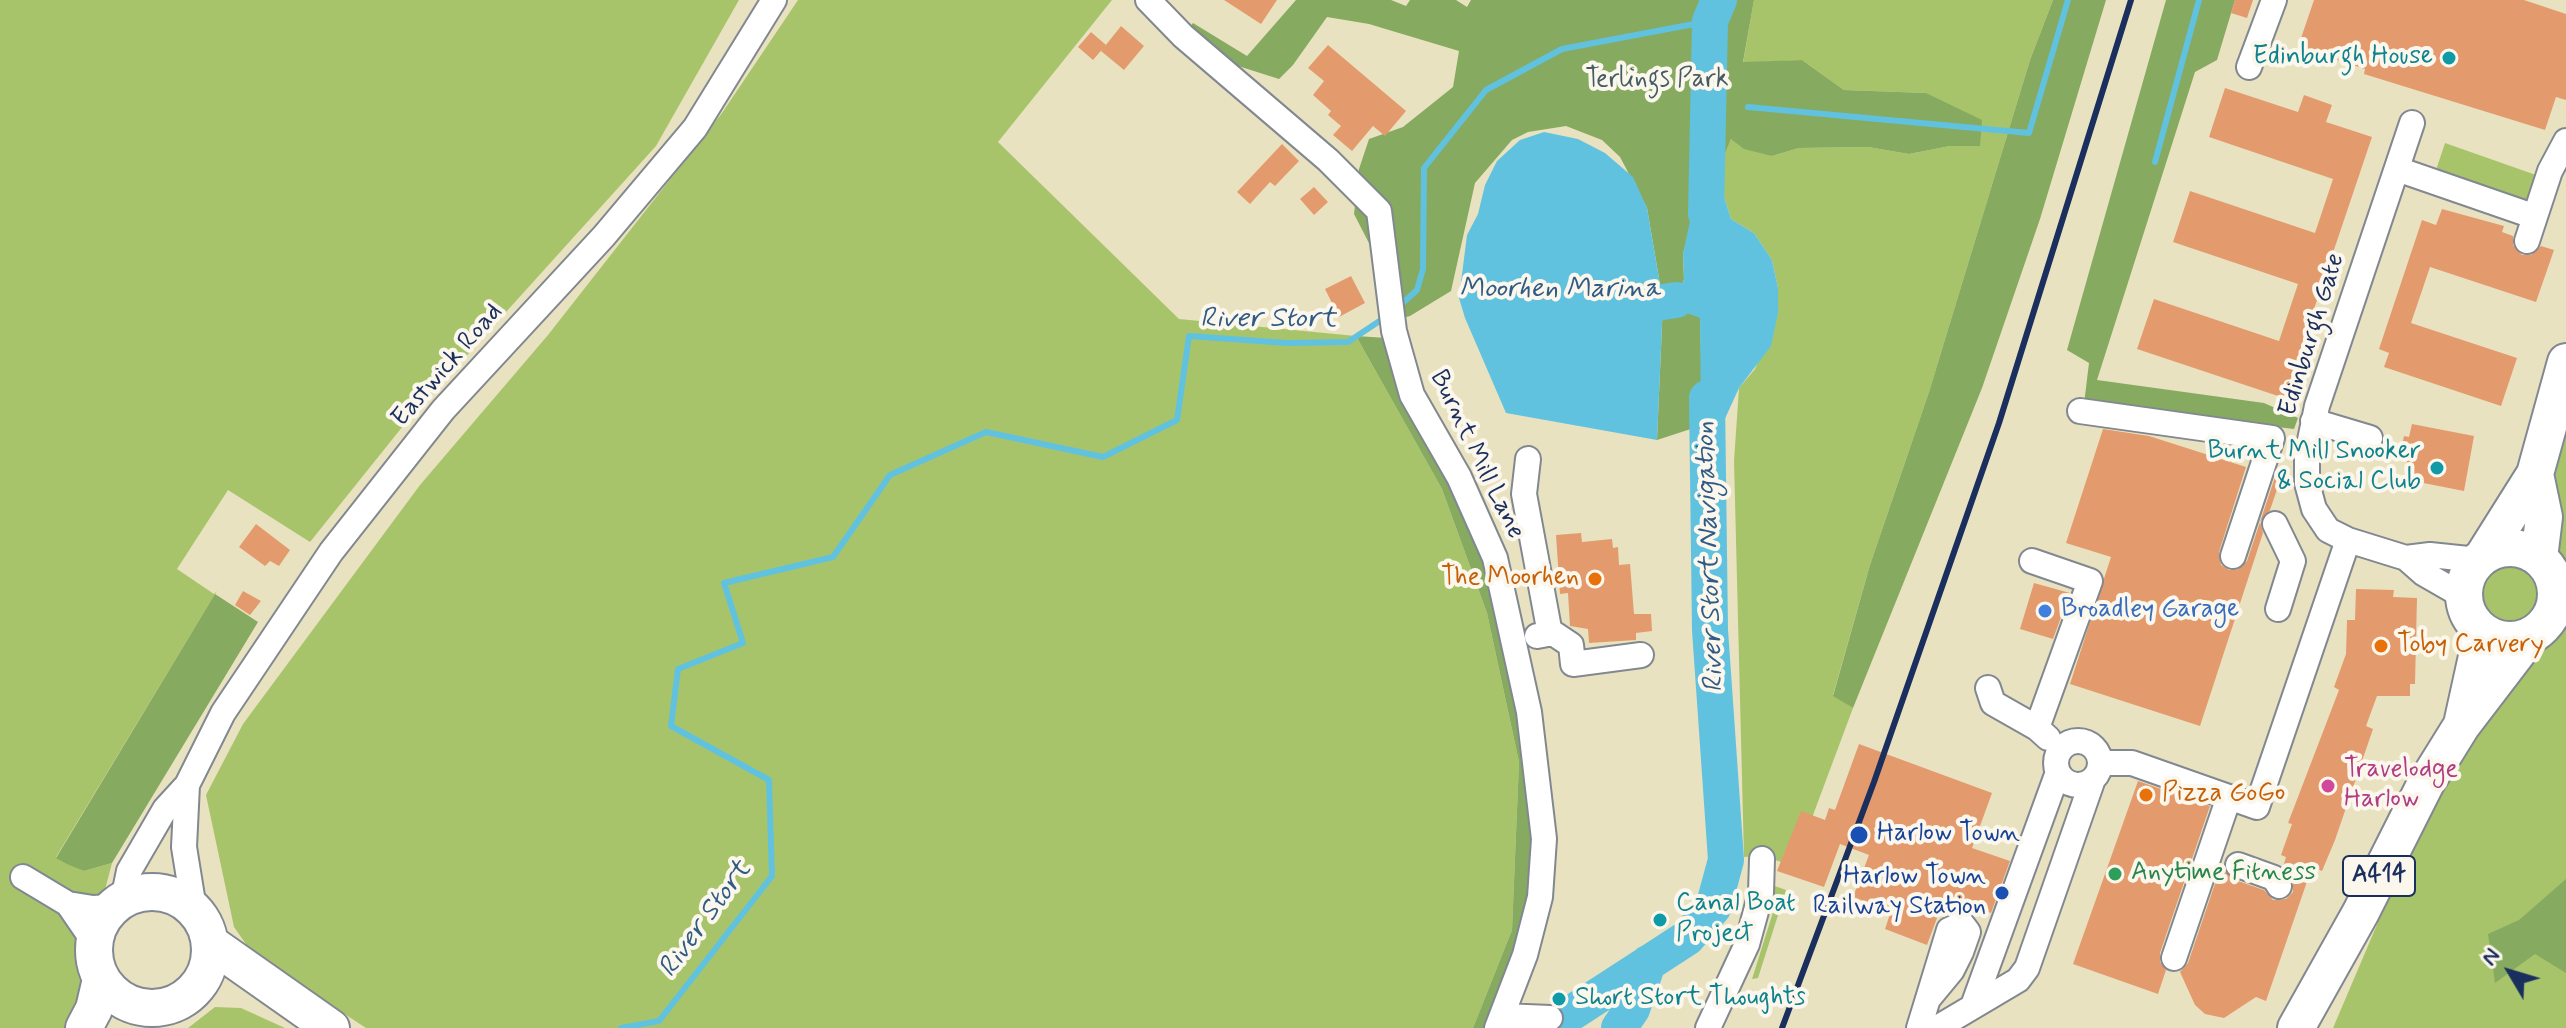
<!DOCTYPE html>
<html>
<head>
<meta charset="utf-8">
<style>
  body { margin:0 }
  #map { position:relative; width:2566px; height:1028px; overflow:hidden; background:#e9e2c1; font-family:Mynerve,sans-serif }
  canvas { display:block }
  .north { position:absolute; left:2470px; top:932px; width:80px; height:80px; -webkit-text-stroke:6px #fbf7ec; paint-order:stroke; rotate:308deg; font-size:22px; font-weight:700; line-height:32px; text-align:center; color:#1b2f5e }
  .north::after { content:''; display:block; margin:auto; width:28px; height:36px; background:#1b2f5e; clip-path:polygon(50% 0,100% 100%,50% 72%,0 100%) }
</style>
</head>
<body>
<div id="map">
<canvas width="2566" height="1028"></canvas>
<div class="north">N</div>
</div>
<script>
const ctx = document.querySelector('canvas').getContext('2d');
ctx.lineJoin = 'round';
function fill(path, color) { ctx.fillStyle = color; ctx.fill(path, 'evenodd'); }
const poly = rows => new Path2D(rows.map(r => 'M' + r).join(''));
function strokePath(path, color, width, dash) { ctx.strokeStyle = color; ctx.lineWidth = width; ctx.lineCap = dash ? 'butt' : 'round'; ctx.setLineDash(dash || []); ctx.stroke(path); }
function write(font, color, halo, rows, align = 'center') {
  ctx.font = font + ' Mynerve,sans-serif'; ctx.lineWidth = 8; ctx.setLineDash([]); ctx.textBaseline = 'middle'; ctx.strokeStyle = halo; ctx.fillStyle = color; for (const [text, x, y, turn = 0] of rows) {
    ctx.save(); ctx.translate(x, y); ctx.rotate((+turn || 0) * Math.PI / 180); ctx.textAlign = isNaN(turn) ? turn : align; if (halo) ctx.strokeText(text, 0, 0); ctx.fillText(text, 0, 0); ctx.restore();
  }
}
const green = poly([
  [0,0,739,0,656,146,403,426,310,542,228,490,177,569,214,594,217,591,56,857,84,871,112,863,88,955,85,1001,64,1028,0,1028],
  [798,0,1112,0,998,142,1179,319,1356,336,1442,489,1487,613,1519,762,1512,930,1473,1028,366,1028,279,971,248,947,234,927,206,795,243,724,420,485,548,335,722,113],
  [1754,0,2053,0,2030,60,1929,392,1870,565,1833,695,1853,708,1794,866,1775,860,1769,884,1786,890,1758,978,1752,979,1774,909,1767,897,1769,855,1744,857,1734,461,1739,388,1755,369,1778,313,1778,288,1772,260,1754,233,1731,219,1717,174,1731,139,1772,156,1799,148,1868,147,1909,154,1950,146,1980,146,1926,93,1844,90,1802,60,1743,63],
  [2445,143,2536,175,2526,202,2436,170],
  [2566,398,2566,573,2560,554,2550,438],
  '2480 592a30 30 0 1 1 60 0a30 30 0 1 1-60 0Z',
  [2566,606,2566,1028,2333,1028,2462,725],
  [215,1007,241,1008,285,1028,188,1028]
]);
const forest = poly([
  [1296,0,1391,0,1406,6,1410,0,1456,0,1467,7,1471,0,1754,0,1743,62,1802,60,1844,90,1926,93,1982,120,1980,146,1950,146,1909,154,1868,147,1799,148,1772,156,1744,149,1731,139,1717,174,1706,168,1683,254,1684,279,1676,300,1685,312,1700,317,1703,425,1657,440,1663,302,1647,208,1620,157,1602,140,1566,126,1528,132,1512,140,1475,183,1451,291,1410,316,1389,322,1372,249,1354,214,1359,169,1369,139,1403,127,1453,87,1459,51,1369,24,1327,17,1293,65,1279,79,1235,65,1183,36,1193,23,1247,56],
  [2053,0,2106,0,2040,219,1982,388,1853,708,1833,696,1870,565,1929,392,2030,60],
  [2166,0,2235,0,2217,60,2195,72,2097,380,2264,403,2298,418,2294,429,2084,404,2089,363,2067,350],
  [1356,336,1387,338,1474,515,1528,737,1535,872,1517,949,1485,1028,1473,1028,1512,930,1519,762,1487,613,1442,489],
  [215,594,258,622,112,863,84,871,67,864,56,858],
  [2566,879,2566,973,2535,954,2495,983,2488,934,2519,920]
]);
const water = poly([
  [1544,132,1578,139,1605,153,1633,177,1647,208,1663,302,1657,440,1506,413,1465,318,1459,298,1467,235,1478,214,1485,185,1497,161,1520,140],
  [1706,167,1717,174,1731,219,1754,233,1772,260,1778,288,1778,313,1771,346,1739,388,1717,436,1707,447,1701,414,1700,318,1685,312,1676,300,1684,279,1683,254,1697,188]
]);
const stream = poly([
  [1748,107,2029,133,2068,0],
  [2155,162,2199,0],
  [1396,309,1417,290,1423,269,1424,168,1486,90,1562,49,1710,21],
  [621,1028,659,1021,772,876,769,780,671,726,678,669,743,643,724,583,833,557,890,475,986,432,1103,457,1177,420,1189,336,1287,343,1348,342,1387,316]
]);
const river = poly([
  [1706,214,1710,21,1719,0],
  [1663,302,1676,300],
  [1556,1023,1687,938,1713,908,1726,860,1710,630,1707,398],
  [1619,1028,1632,1009,1648,963]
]);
const building = poly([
  [1224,0,1277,0,1261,24],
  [2235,0,2253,0,2247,18,2231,13],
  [2314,0,2524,0,2566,14,2566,100,2556,97,2545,130,2364,74,2365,69,2298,47],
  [1121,26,1144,46,1124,70,1101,51],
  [1091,32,1106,45,1093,60,1078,47],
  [1328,45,1406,111,1385,136,1373,126,1352,151,1333,135,1341,126,1328,115,1331,111,1313,95,1324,81,1308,68],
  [2225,88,2298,112,2304,95,2332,105,2326,122,2372,137,2284,398,2137,349,2154,299,2279,341,2298,284,2173,242,2190,191,2315,233,2333,179,2209,137],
  [1282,144,1299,161,1275,186,1270,182,1250,204,1237,192],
  [1314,187,1328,202,1314,215,1300,199],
  [2442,209,2504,226,2502,232,2513,236,2513,245,2522,255,2531,255,2541,246,2554,250,2536,302,2430,267,2411,323,2517,358,2501,406,2384,367,2389,353,2379,349,2422,220,2436,225],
  [1351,276,1365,303,1339,317,1325,289],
  [2412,424,2474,436,2464,491,2403,479,2408,457,2400,456,2404,436,2409,437],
  [2103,429,2149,436,2246,467,2219,552,2221,565,2229,570,2237,570,2247,561,2275,477,2281,478,2270,510,2260,522,2263,533,2200,726,2070,684,2111,557,2066,543],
  [256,524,290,550,279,566,270,561,265,566,239,547],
  [1581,533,1582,542,1612,539,1613,548,1618,547,1619,565,1630,564,1634,614,1651,614,1652,631,1636,633,1636,640,1589,643,1588,629,1570,626,1568,593,1560,594,1556,535],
  [2034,583,2070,593,2053,639,2020,629],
  [2356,589,2394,590,2393,597,2417,598,2415,684,2410,684,2410,696,2377,696,2366,726,2373,729,2335,840,2322,871,2312,867,2266,1001,2256,997,2224,1018,2205,1014,2195,1005,2180,972,2188,963,2221,866,2232,879,2264,890,2273,900,2286,899,2293,892,2292,879,2283,867,2286,857,2281,855,2292,824,2288,823,2339,690,2334,687,2346,654,2347,620,2355,620],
  [243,591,261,601,250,615,235,605],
  [1859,744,1992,793,1972,848,2010,861,1991,913,1952,899,1947,913,1940,910,1927,945,1885,929,1891,911,1853,897,1869,855,1840,844,1824,887,1777,871,1801,811,1825,820,1829,808,1835,810],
  [2138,781,2210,806,2160,953,2160,962,2166,970,2158,994,2073,964]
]);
const minor = poly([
  [1148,0,1183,36,1328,160,1379,211,1394,331,1412,395,1459,477,1495,558,1529,712,1544,839,1540,897,1525,955,1497,1028],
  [2249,67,2274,0],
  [2412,123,2317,406,2307,455,2307,483,2314,509,2328,530,2348,540,2406,558,2430,555,2478,560],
  [2397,169,2533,216],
  [2527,241,2550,171,2566,141],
  [2080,411,2272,438,2233,556],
  [2313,421,2370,438],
  [1528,459,1524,494,1550,634],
  [2275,524,2293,561,2278,609],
  [2406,558,2423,573,2463,596],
  [2032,561,2090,581,2037,728],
  [2556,588,2566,587],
  [1537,636,1553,633,1571,645,1573,664,1641,655],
  [1988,688,1993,703,2037,728,2048,738],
  '2056 763a22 22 0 1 1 44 0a22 22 0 1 1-44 0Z',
  [2100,763,2132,763,2257,807,2348,540],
  [187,785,184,847,194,909],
  [2238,865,2274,878,2279,886],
  [23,877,68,904,93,908,113,907],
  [123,900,129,871,165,809,187,785,223,713,331,552,443,410,604,236,695,128,774,0],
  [68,904,94,942],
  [2174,958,2229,797],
  [1974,1003,2058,772],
  [1503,1016,1550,1018],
  [1708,1028,1747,944,1761,893,1762,859],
  [1919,1028,1949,930,1962,924,1968,932,1961,952,1952,970,1928,999],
  [1937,1028,2018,980,2027,968,2093,779]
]);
const highway = poly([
  [2535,474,2544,517,2539,558],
  '2464 594a46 46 0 1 1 92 0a46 46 0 1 1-92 0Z',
  [2484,555,2535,474,2566,362],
  [2463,720,2478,652,2477,627],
  '94 950a58 58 0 1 1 116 0a58 58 0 1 1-116 0Z',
  [210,943,331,1028],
  [84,1028,94,1009,101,979],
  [2296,1028,2361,912,2426,783,2462,725,2530,636]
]);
const rail = poly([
  [1782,1028,1874,782,1999,423,2131,0]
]);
const markers = [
  [2449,58,8,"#0f9aa8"],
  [2437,468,8,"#0f9aa8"],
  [1595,579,8,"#e8710a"],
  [2045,611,8,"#3f7fe0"],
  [2381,646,8,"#e8710a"],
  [2328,786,8,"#d1479c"],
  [2146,795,8,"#e8710a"],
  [1859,835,10,"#1a4fb4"],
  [2115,874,8,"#2e9e5b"],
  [2002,893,8,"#1a4fb4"],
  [1660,920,8,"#0f9aa8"],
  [1559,999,8,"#0f9aa8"]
];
const shields = [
  [2379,876,72]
];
const shieldNames = [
  ["A414",2379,876]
];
const cultureNames = [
  ["Edinburgh House",2433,58],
  ["Burnt Mill Snooker",2421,453],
  ["& Social Club",2421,483],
  ["Canal Boat",1676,905,"left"],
  ["Project",1676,935,"left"],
  ["Short Stort Thoughts",1575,999,"left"]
];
const parkNames = [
  ["Terlings Park",1657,81]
];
const streetNames = [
  ["Edinburgh Gate",2313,335,-73],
  ["Eastwick Road",448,366,-49],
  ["Burnt Mill Lane",1476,455,64]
];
const foodNames = [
  ["The Moorhen",1579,579,"right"],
  ["Toby Carvery",2397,646],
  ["Pizza GoGo",2162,795]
];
const shopNames = [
  ["Broadley Garage",2061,611]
];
const hotelNames = [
  ["Travelodge",2344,771],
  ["Harlow",2344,801]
];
const transitNames = [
  ["Harlow Town",1877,835],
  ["Harlow Town",1986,878,"right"],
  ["Railway Station",1986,908,"right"]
];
const leisureNames = [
  ["Anytime Fitness",2131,874]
];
const waterNames = [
  ["Moorhen Marina",1560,290],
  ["River Stort",1268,320],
  ["River Stort Navigation",1711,557,-92],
  ["River Stort",706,920,-54]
];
fill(green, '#a8c46b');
fill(forest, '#86aa5f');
fill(water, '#61c2df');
strokePath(stream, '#61c2df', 6);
strokePath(river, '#61c2df', 36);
fill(building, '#e39b6d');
strokePath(minor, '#828890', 28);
strokePath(highway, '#828890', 40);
strokePath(minor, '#fff', 24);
strokePath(highway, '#fff', 36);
strokePath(rail, '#1b2f5e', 6);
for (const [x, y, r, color] of markers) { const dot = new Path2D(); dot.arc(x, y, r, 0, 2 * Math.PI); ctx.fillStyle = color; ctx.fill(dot); strokePath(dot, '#fbf7ec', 3); }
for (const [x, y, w] of shields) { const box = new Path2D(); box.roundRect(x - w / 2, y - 20, w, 40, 6); ctx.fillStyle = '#fbf7ec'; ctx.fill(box); strokePath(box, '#1b2f5e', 2); }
write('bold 24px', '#1b2f5e', null, shieldNames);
write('26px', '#0d838f', '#fbf7ec', cultureNames, 'right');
write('26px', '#455c62', '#fbf7ec', parkNames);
write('26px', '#1b2f5e', '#fbf7ec', streetNames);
write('26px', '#c56008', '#fbf7ec', foodNames, 'left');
write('26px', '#366cbe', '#fbf7ec', shopNames, 'left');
write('26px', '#b23c85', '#fbf7ec', hotelNames, 'left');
write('26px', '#164399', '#fbf7ec', transitNames, 'left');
write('26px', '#27864d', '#fbf7ec', leisureNames, 'left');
write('italic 28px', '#305b85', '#fbf7ec', waterNames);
</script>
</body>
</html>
